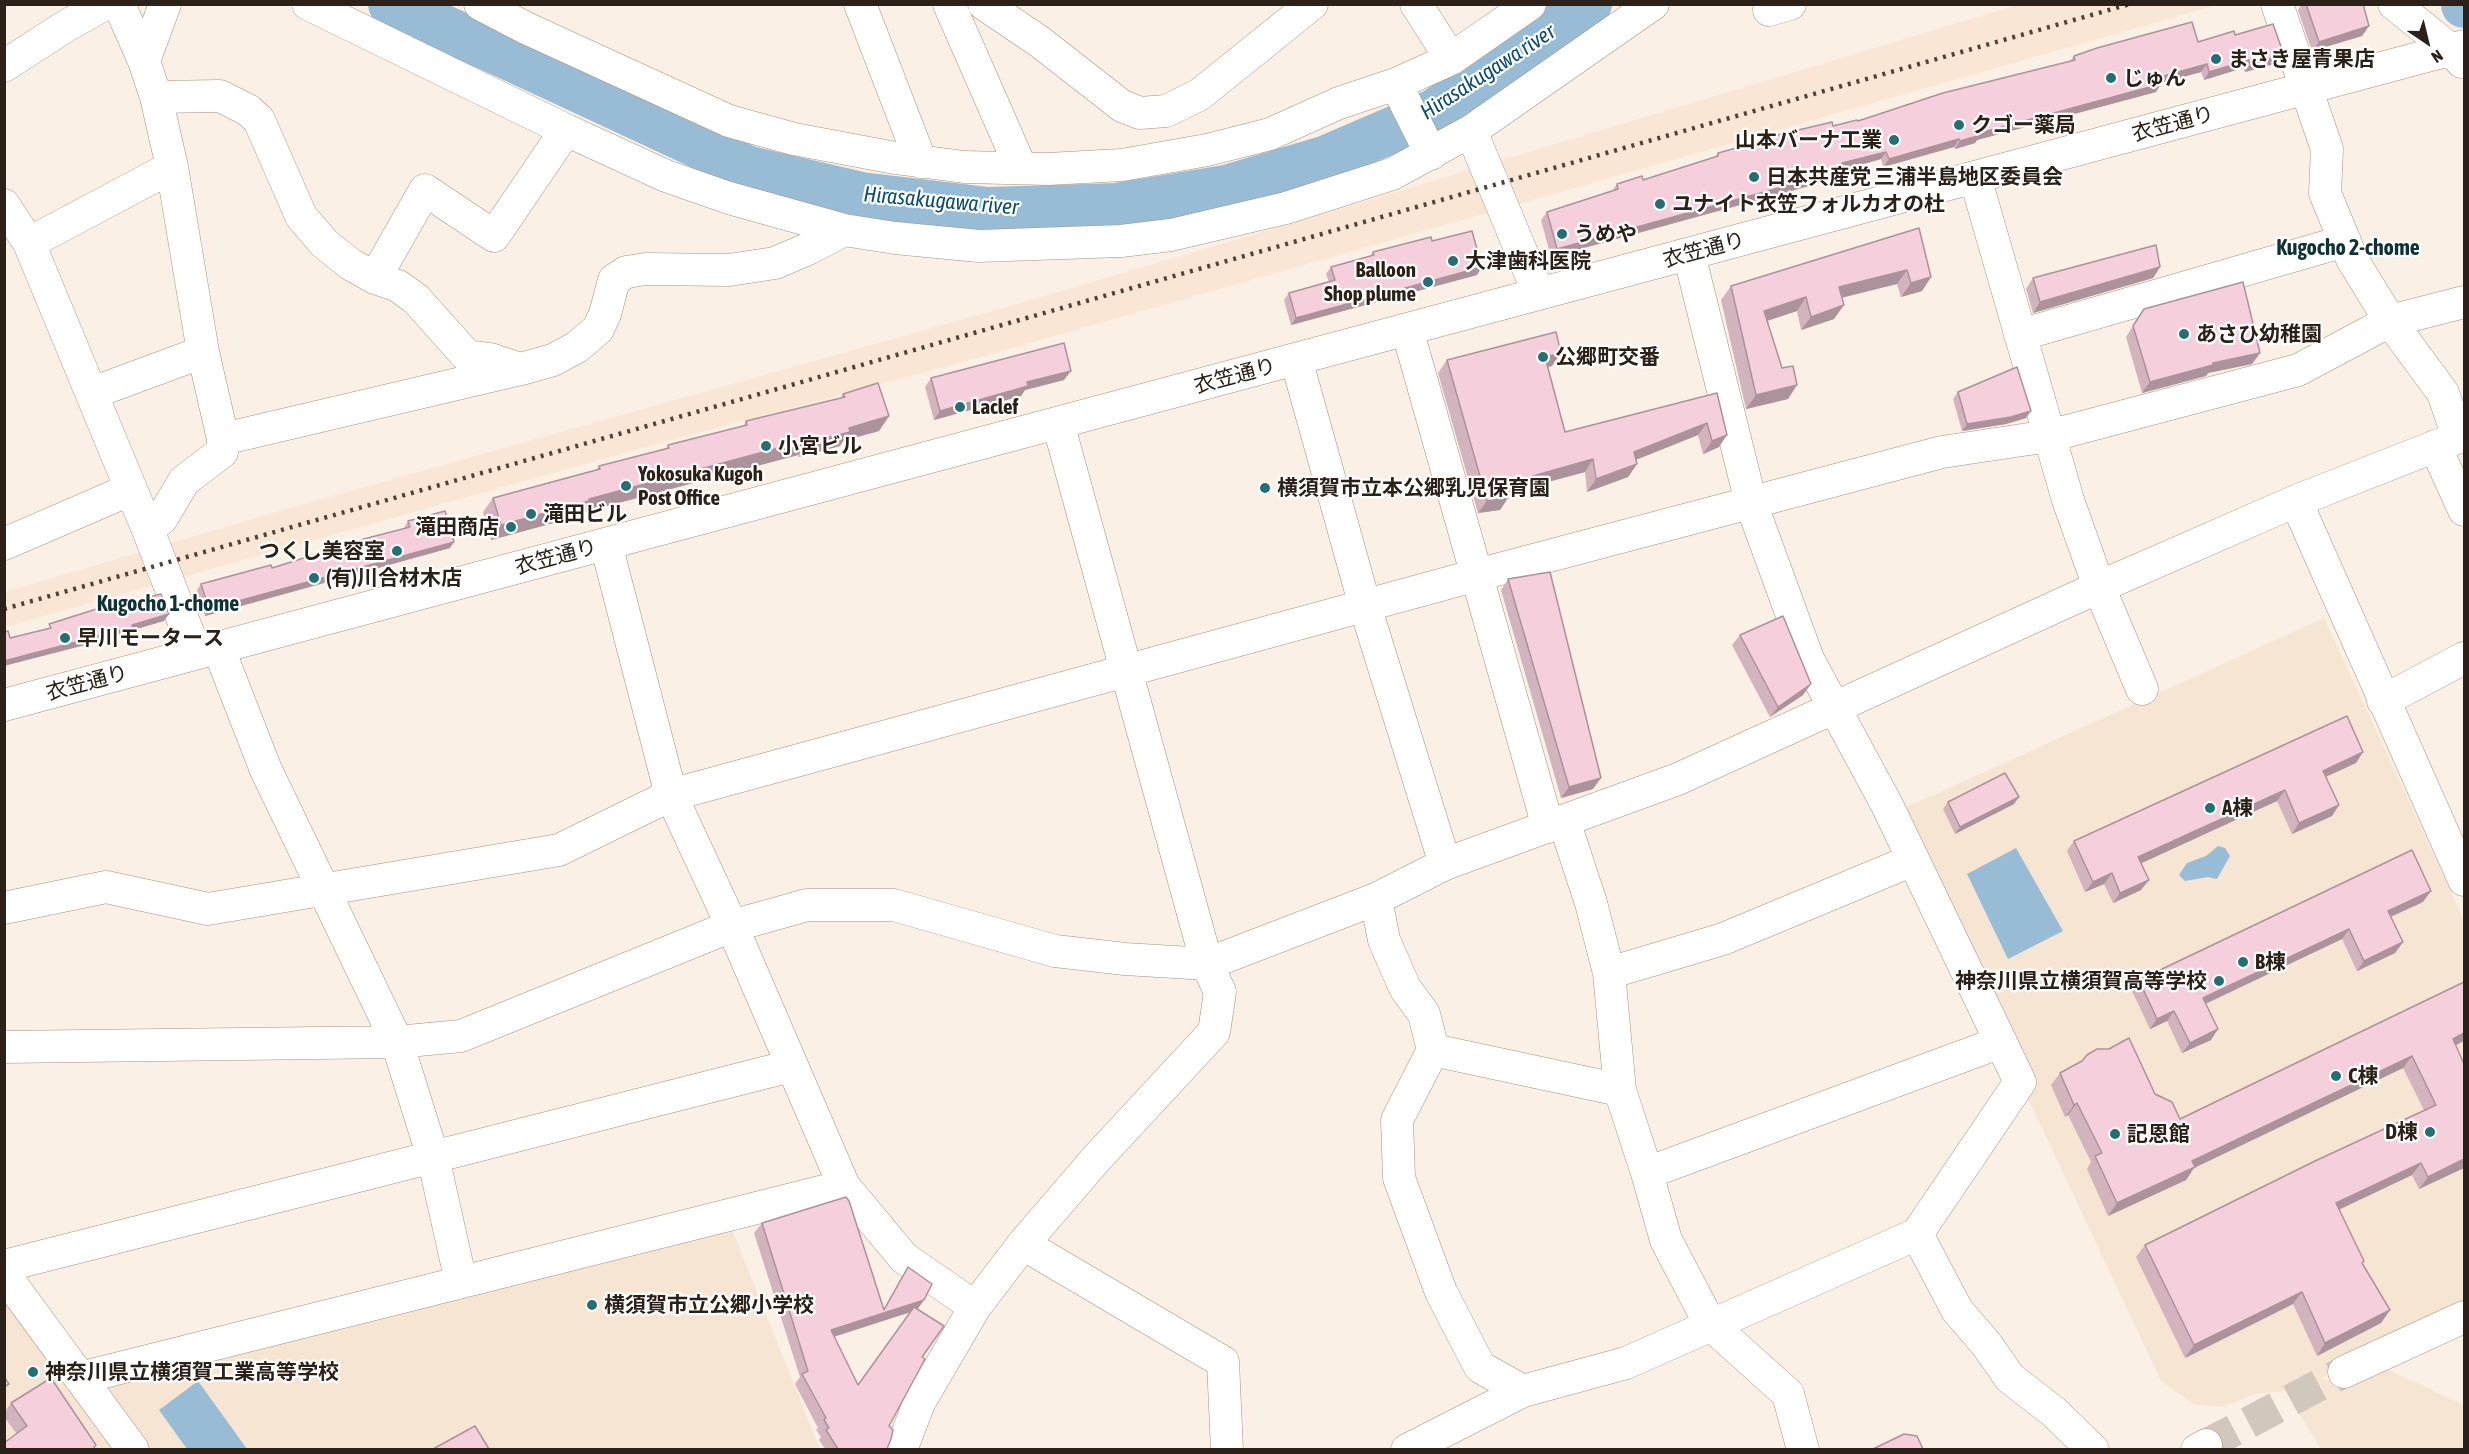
<!DOCTYPE html>
<html>
<head>
<meta charset="utf-8">
<style>
  body { margin:0 }
  #map { position:relative; width:2469px; height:1454px; overflow:hidden; background:#fbf0e6; font-family:"Asap Condensed",sans-serif }
  canvas { display:block }
  .frame { position:absolute; inset:0; border:6px solid #2b2118; pointer-events:none }
  .north { position:absolute; left:2397px; top:12px; width:60px; height:60px; -webkit-text-stroke:4px #fff; paint-order:stroke; rotate:145deg; font-size:16px; font-weight:700; line-height:24px; text-align:center; color:#2b2118 }
  .north::after { content:''; display:block; margin:auto; width:21px; height:27px; background:#2b2118; clip-path:polygon(50% 0,100% 100%,50% 72%,0 100%) }
</style>
</head>
<body>
<div id="map">
<canvas width="2469" height="1454"></canvas>
<div class="frame"></div>
<div class="north">N</div>
</div>
<script>
const ctx = document.querySelector('canvas').getContext('2d');
ctx.lineJoin = 'round';
function fill(path, color) { ctx.fillStyle = color; ctx.fill(path, 'evenodd'); }
const poly = rows => new Path2D(rows.map(r => 'M' + r).join(''));
function strokePath(path, color, width, dash) { ctx.strokeStyle = color; ctx.lineWidth = width; ctx.lineCap = dash ? 'butt' : 'round'; ctx.setLineDash(dash || []); ctx.stroke(path); }
function write(font, color, halo, rows, align = 'center') {
  ctx.font = font + ' "Asap Condensed","Noto Sans JP",sans-serif'; ctx.lineWidth = 4.5; ctx.setLineDash([]); ctx.textBaseline = 'middle'; ctx.strokeStyle = halo; ctx.fillStyle = color; for (const [text, x, y, turn = 0] of rows) {
    ctx.save(); ctx.translate(x, y); ctx.rotate((+turn || 0) * Math.PI / 180); ctx.textAlign = isNaN(turn) ? turn : align; if (halo) ctx.strokeText(text, 0, 0); ctx.fillText(text, 0, 0); ctx.restore();
  }
}
const built = poly([
  [2017,5,2217,5,974,359,631,451,5,627,5,592,286,509,1003,308,1286,225]
]);
const education = poly([
  [2324,618,2464,920,2464,1308,2321,1378,2342,1383,2378,1365,2464,1405,2464,1449,2321,1449,2285,1391,2256,1394,2222,1407,2193,1404,2161,1381,1895,816,1898,811],
  [731,1227,820,1449,147,1449,105,1393,110,1383],
  [5,1294,117,1449,5,1449]
]);
const water = poly([
  [2218,846,2225,848,2230,856,2217,879,2208,877,2185,881,2179,875,2187,863,2206,856],
  [2016,848,2063,931,2008,959,1967,874],
  [198,1381,247,1449,187,1449,159,1410]
]);
const river = poly([
  [391,4,513,59,749,169,861,195,988,210,1116,206,1226,188,1327,158,1434,112,1589,4],
  [2464,4,2464,5]
]);
const minorTunnel = poly([
  [2206,1445,2344,1372]
]);
const minor = poly([
  [119,4,144,61],
  [308,4,566,130,666,176,729,198,844,230,895,238,979,246,1121,241,1171,235,1286,208,1392,174,1471,131,1653,4],
  [480,4,526,28,729,121,794,139,895,158,964,167,1048,169,1122,165,1207,150,1270,134,1339,103,1396,84,1451,59,1530,4],
  [860,4,921,162],
  [949,4,1021,168],
  [984,4,1040,42,1122,106,1140,113,1166,111,1199,95,1312,4],
  [1416,4,1451,59],
  [2277,4,2327,149,2325,193,2352,259,2390,321,2443,393,2458,437],
  [2394,4,2451,50,2462,62],
  [1769,10,1790,4],
  [4,66,66,26,105,4],
  [1396,84,1431,154],
  [156,97,220,96,248,110,259,120,301,216,324,243,350,264,375,278,398,286,416,299,467,356,490,359,517,368],
  [1471,131,1539,294],
  [1975,177,2068,500,2099,587,2142,689],
  [4,205,29,243,148,530,196,653],
  [29,243,172,167],
  [1689,254,1751,503,1808,659,1887,805,2020,1082,1917,1234,1957,1310,1987,1345,2010,1378,2054,1412,2093,1450],
  [375,278,425,190,494,236,566,130],
  [1407,329,1548,827],
  [2020,335,2345,241],
  [1296,359,1365,606,1445,864],
  [92,393,203,352],
  [223,439,521,369,553,360,577,347,598,329,605,314,614,280,626,272,646,269,729,270,775,263,810,248,844,230],
  [2435,446,2464,510],
  [2296,501,2464,880],
  [148,530,162,518,184,481,222,452,223,439,203,352,172,167,156,97,144,61,165,4],
  [4,544,129,490],
  [606,544,671,795,732,926,844,1186,904,1258,975,1307],
  [218,647,266,770,397,1042,433,1157,461,1282],
  [2383,701,2464,658],
  [4,705,2464,46],
  [1564,821,1591,903,1609,973,1620,1090,1647,1173,1666,1240,1710,1324,1788,1394,1803,1450],
  [1376,899,1384,940,1405,988,1424,1014,1433,1050,1397,1120,1399,1178,1441,1292,1480,1367,1523,1391,1626,1363,1917,1234],
  [4,908,106,887,208,909,559,850,671,795,1477,575,1942,452,2049,436,2298,370,2390,321,2464,302],
  [1609,973,1723,939,1913,860],
  [4,1047,397,1042,461,1036,732,926,807,905,894,905,1055,951,1125,959,1207,964,1376,899,1445,864,1678,779,2099,587,2296,501,2464,435],
  [1433,1050,1620,1090],
  [1647,1173,2001,1042],
  [1023,1244,1223,1362,1227,1450],
  [4,1266,791,1066],
  [4,1274,133,1450],
  [2344,1372,2464,1317],
  [80,1378,844,1186],
  [901,1450,919,1403,975,1307,1023,1244,1097,1158,1214,1032,1220,992,1207,964,1058,423],
  [1407,1450,1523,1391],
  [2197,1450,2206,1445]
]);
const rail = poly([
  [4,609,2130,4]
]);
const wall = poly([
  [2302,4,2363,4,2369,26,2362,36,2312,51,2298,10],
  [2235,35,2284,55,2278,63,2245,72,2243,68,2204,80,2201,72,2161,83,2156,92,1977,140,1975,143,1955,149,1954,147,1883,167,1881,159,1844,170,1838,178,1551,257,1541,220,1547,212,1612,191,1617,184,1643,180,1715,157,1718,153,1763,140,1765,138,1858,121,2070,61,2074,56,2198,42],
  [1919,228,1931,277,1922,291,1901,297,1897,284,1842,297,1834,319,1801,330,1797,311,1767,321,1788,399,1746,409,1721,300,1731,286],
  [1432,241,1477,275,1291,325,1284,300,1289,293,1329,282,1326,274,1331,267,1370,256,1373,252],
  [2160,267,2153,278,2033,313,2026,289,2033,278],
  [2144,309,2260,353,2252,364,2208,373,2206,376,2142,393,2126,337],
  [1447,360,1552,366,1548,367,1565,432,1717,393,1719,447,1703,454,1698,435,1636,460,1637,464,1628,477,1587,492,1585,472,1506,493,1508,498,1500,510,1478,513,1438,373],
  [931,378,1064,380,1025,390,1021,396,934,420,925,387],
  [1958,392,2026,418,2006,424,1962,431,1953,399],
  [843,394,889,416,879,431,843,441,840,446,799,457,798,455,581,513,579,516,491,540,483,512,493,498,596,470,599,466,666,449,668,445,743,426,746,421,840,398],
  [408,521,450,548,205,616,197,590,201,584,272,568,404,529,404,528],
  [1508,579,1593,789,1561,798,1501,590],
  [1740,635,1803,695,1770,717,1732,645],
  [2363,752,2356,763,2326,777,2339,805,2332,816,2292,834,2277,801,2141,863,2141,890,2113,903,2104,884,2085,892,2067,851,2074,841],
  [1948,802,2014,804,1955,834,1943,809],
  [2423,902,2391,917,2403,942,2395,953,2357,971,2342,939,2206,1004,2211,1040,2182,1053,2167,1021,2150,1029,2132,991,2139,980],
  [2464,982,2456,1045,2464,1168,2419,1189,2412,1175,2339,1210,2362,1264,2390,1310,2381,1323,2317,1356,2293,1304,2185,1358,2136,1257,2145,1245,2424,1110,2403,1068,2194,1168,2186,1180,2108,1216,2087,1169,2091,1162,2068,1115,2065,1117,2051,1085,2060,1073,2155,1094,2180,1119],
  [762,1223,884,1308,901,1278,908,1267,918,1309,922,1357,889,1426,887,1449,825,1449,819,1440,821,1437,816,1430,818,1428,795,1384,800,1377,754,1233],
  [911,1312,858,1385,834,1337],
  [11,1403,96,1445,94,1448,17,1434,4,1417,4,1413]
]);
const shadedWall = poly([
  [2369,26,2362,36,2312,51,2319,42],
  [2284,55,2278,63,2245,72,2250,64],
  [2249,60,2243,68,2204,80,2209,72],
  [2207,64,2201,72,2154,85,2160,77],
  [2161,84,2156,92,1977,140,1975,143,1955,149,1960,141,1980,133],
  [1959,139,1954,147,1883,167,1889,159],
  [1886,152,1881,159,1837,171,1842,163],
  [1844,170,1838,178,1551,257,1557,249],
  [1482,267,1477,275,1291,325,1296,318],
  [2160,267,2153,278,2033,313,2040,302],
  [1907,270,1897,284,1829,301,1839,287],
  [1931,277,1922,291,1901,297,1911,283],
  [1806,297,1797,311,1754,325,1764,311],
  [1844,305,1834,319,1801,330,1811,317],
  [1561,353,1552,366,1536,370,1545,357],
  [2260,353,2252,364,2208,373,2206,376,2142,393,2150,382,2213,363],
  [1071,371,1064,380,1025,390,1021,396,934,420,940,411,1027,382],
  [1797,385,1788,399,1746,409,1756,395],
  [2031,411,2026,418,2006,424,1962,431,1967,424],
  [889,416,879,431,843,441,840,446,799,457,809,442,849,428],
  [1707,423,1698,435,1625,464,1634,452],
  [1727,435,1719,447,1703,454,1712,441],
  [808,440,798,455,581,513,579,516,491,540,501,525,589,499],
  [1593,459,1585,472,1492,497,1501,485],
  [1637,464,1628,477,1587,492,1596,479],
  [1508,498,1500,510,1478,513,1487,501],
  [454,542,450,548,205,616,209,609],
  [169,614,164,621,130,631,128,634,4,666,4,661,132,625],
  [1811,684,1803,695,1770,717,1778,707],
  [2363,752,2356,763,2316,781,2323,771],
  [1601,778,1593,789,1561,798,1569,787],
  [2285,790,2277,801,2131,868,2138,857],
  [2019,797,2014,804,1955,834,1960,827],
  [2339,805,2332,816,2292,834,2299,823],
  [2112,873,2104,884,2085,892,2093,882],
  [2149,880,2141,890,2113,903,2120,893],
  [2431,891,2423,902,2381,921,2388,911],
  [2349,929,2342,939,2196,1008,2203,998],
  [2403,942,2395,953,2357,971,2364,961],
  [2174,1011,2167,1021,2150,1029,2157,1019],
  [2218,1029,2211,1040,2182,1053,2190,1043],
  [2464,1033,2464,1041,2444,1051,2453,1039],
  [2412,1056,2403,1068,2194,1168,2186,1180,2108,1216,2117,1203,2192,1161],
  [2077,1103,2068,1115,2065,1117,2074,1105],
  [2464,1159,2464,1168,2419,1189,2428,1177],
  [2421,1163,2412,1175,2327,1215,2336,1203],
  [2302,1292,2293,1304,2185,1358,2194,1345],
  [924,1300,917,1310,823,1340,831,1330],
  [2390,1310,2381,1323,2317,1356,2325,1343]
]);
const building = poly([
  [2306,4,2363,4,2369,26,2319,42,2306,4],
  [2192,22,2198,42,2234,31,2235,35,2273,24,2284,55,2250,64,2249,60,2209,72,2207,64,2160,77,2161,84,1980,133,1981,135,1960,141,1959,139,1889,159,1886,152,1842,163,1844,170,1557,249,1547,212,1618,189,1617,184,1642,176,1643,180,1718,156,1718,153,1765,140,1765,138,1832,122,1833,126,1857,120,1858,121,1943,93,2075,60,2074,56,2097,48,2192,22],
  [1919,228,1931,277,1911,283,1907,270,1839,287,1844,305,1811,317,1806,297,1764,311,1782,368,1793,366,1797,385,1756,395,1731,286,1919,228],
  [1472,231,1482,267,1296,318,1289,293,1335,280,1331,267,1374,255,1373,252,1431,237,1432,241,1472,231],
  [2156,245,2160,267,2040,302,2033,278,2156,245],
  [2243,282,2260,353,2213,363,2213,365,2150,382,2133,326,2144,309,2243,282],
  [1556,332,1561,353,1545,357,1565,432,1717,393,1727,435,1712,441,1707,423,1634,452,1637,464,1596,479,1593,459,1501,485,1508,498,1487,501,1447,360,1556,332],
  [1064,343,1071,371,1027,382,1028,386,940,411,931,378,1064,343],
  [2017,367,2031,411,2011,417,1967,424,1958,392,2017,367],
  [878,383,889,416,849,428,850,432,809,442,808,440,589,499,589,501,501,525,493,498,600,469,599,466,669,448,668,445,747,425,746,421,845,397,843,394,878,383],
  [445,511,454,542,209,609,201,584,271,565,272,568,364,539,410,527,408,521,445,511],
  [1550,572,1601,778,1569,787,1508,579,1550,572],
  [161,594,169,614,132,625,133,627,4,661,4,632,8,631,10,638,51,628,49,624,125,600,126,603,161,594],
  [1783,616,1811,684,1778,707,1740,635,1783,616],
  [2347,716,2363,752,2323,771,2339,805,2299,823,2285,790,2138,857,2149,880,2120,893,2112,873,2093,882,2074,841,2347,716],
  [2005,773,2019,797,1960,827,1948,802,2005,773],
  [2412,850,2431,891,2388,911,2403,942,2364,961,2349,929,2203,998,2218,1029,2190,1043,2174,1011,2157,1019,2139,980,2412,850],
  [2464,982,2464,1033,2453,1039,2464,1064,2464,1159,2428,1177,2421,1163,2336,1203,2364,1261,2362,1263,2390,1310,2325,1343,2302,1292,2194,1345,2145,1245,2315,1161,2436,1105,2412,1056,2192,1161,2195,1167,2117,1203,2095,1156,2102,1153,2077,1103,2074,1105,2060,1073,2082,1061,2087,1055,2097,1049,2109,1049,2129,1038,2155,1094,2172,1102,2180,1119,2464,982],
  [846,1197,849,1201,884,1310,908,1267,932,1284,924,1300,831,1330,858,1385,914,1307,944,1326,922,1357,925,1359,889,1426,893,1430,891,1439,887,1449,838,1449,826,1430,829,1428,824,1420,826,1418,802,1374,808,1371,762,1223,846,1197],
  [4,1377,9,1384,4,1387,4,1377],
  [51,1378,96,1445,94,1447,95,1449,4,1449,4,1443,27,1426,11,1403,51,1378],
  [475,1426,489,1449,433,1449,475,1426],
  [1904,1434,1917,1436,1923,1449,1873,1449,1904,1434]
]);
const markers = [
  [2216,59,6,"#246f76"],
  [2111,78,6,"#246f76"],
  [1959,125,6,"#246f76"],
  [1894,140,6,"#246f76"],
  [1754,177,6,"#246f76"],
  [1660,204,6,"#246f76"],
  [1562,234,6,"#246f76"],
  [1453,261,6,"#246f76"],
  [1428,282,6,"#246f76"],
  [2184,334,6,"#246f76"],
  [1543,357,6,"#246f76"],
  [960,407,6,"#246f76"],
  [766,446,6,"#246f76"],
  [626,486,6,"#246f76"],
  [1265,488,6,"#246f76"],
  [531,514,6,"#246f76"],
  [511,527,6,"#246f76"],
  [397,551,6,"#246f76"],
  [314,578,6,"#246f76"],
  [65,638,6,"#246f76"],
  [2210,808,6,"#246f76"],
  [2243,962,6,"#246f76"],
  [2219,981,6,"#246f76"],
  [2336,1076,6,"#246f76"],
  [2430,1132,6,"#246f76"],
  [2115,1134,6,"#246f76"],
  [592,1305,6,"#246f76"],
  [33,1372,6,"#246f76"]
];
const poiNames = [
  ["まさき屋青果店",2228,59],
  ["じゅん",2123,78],
  ["クゴー薬局",1971,125],
  ["山本バーナ工業",1882,140,"right"],
  ["日本共産党 三浦半島地区委員会",1766,177],
  ["ユナイト衣笠フォルカオの杜",1672,204],
  ["うめや",1574,234],
  ["大津歯科医院",1465,261],
  ["Balloon",1416,270,"right"],
  ["Shop plume",1416,294,"right"],
  ["あさひ幼稚園",2196,334],
  ["公郷町交番",1555,357],
  ["Laclef",972,407],
  ["小宮ビル",778,446],
  ["Yokosuka Kugoh",638,474],
  ["Post Office",638,498],
  ["横須賀市立本公郷乳児保育園",1277,488],
  ["滝田ビル",543,514],
  ["滝田商店",499,527,"right"],
  ["つくし美容室",385,551,"right"],
  ["(有)川合材木店",326,578],
  ["早川モータース",77,638],
  ["A棟",2222,808],
  ["B棟",2255,962],
  ["神奈川県立横須賀高等学校",2207,981,"right"],
  ["C棟",2348,1076],
  ["D棟",2418,1132,"right"],
  ["記恩館",2127,1134],
  ["横須賀市立公郷小学校",604,1305],
  ["神奈川県立横須賀工業高等学校",45,1372]
];
const streetNames = [
  ["衣笠通り",2173,124,-15],
  ["衣笠通り",1704,250,-15],
  ["衣笠通り",1235,376,-15],
  ["衣笠通り",556,557,-15],
  ["衣笠通り",87,683,-15]
];
const waterNames = [
  ["Hirasakugawa river",1488,72,-33],
  ["Hirasakugawa river",941,201,5]
];
const neighbourhoodNames = [
  ["Kugocho 2-chome",2348,248],
  ["Kugocho 1-chome",168,604]
];
fill(built, '#fae6d4');
fill(education, '#f7e5d4');
fill(water, '#98bcd6');
strokePath(river, '#98bcd6', 46);
strokePath(minorTunnel, '#d1c7bd', 32, [32, 16]);
strokePath(minor, '#aa9079', 33);
strokePath(minor, '#fff', 32);
strokePath(rail, '#4d433a', 4.5, [3, 6]);
fill(wall, '#d3b3bd');
fill(shadedWall, '#ac929a');
fill(building, '#f5d0dc');
strokePath(building, '#ac929a', 1.5);
for (const [x, y, r, color] of markers) { const dot = new Path2D(); dot.arc(x, y, r, 0, 2 * Math.PI); ctx.fillStyle = color; ctx.fill(dot); strokePath(dot, '#fff', 2); }
write('bold 21px', '#2b2118', '#fff', poiNames, 'left');
write('21px', '#2b2118', '#fff', streetNames);
write('italic 22px', '#0e4d70', '#fff', waterNames);
write('bold 22px', '#0f3236', '#fff', neighbourhoodNames);
</script>
</body>
</html>
